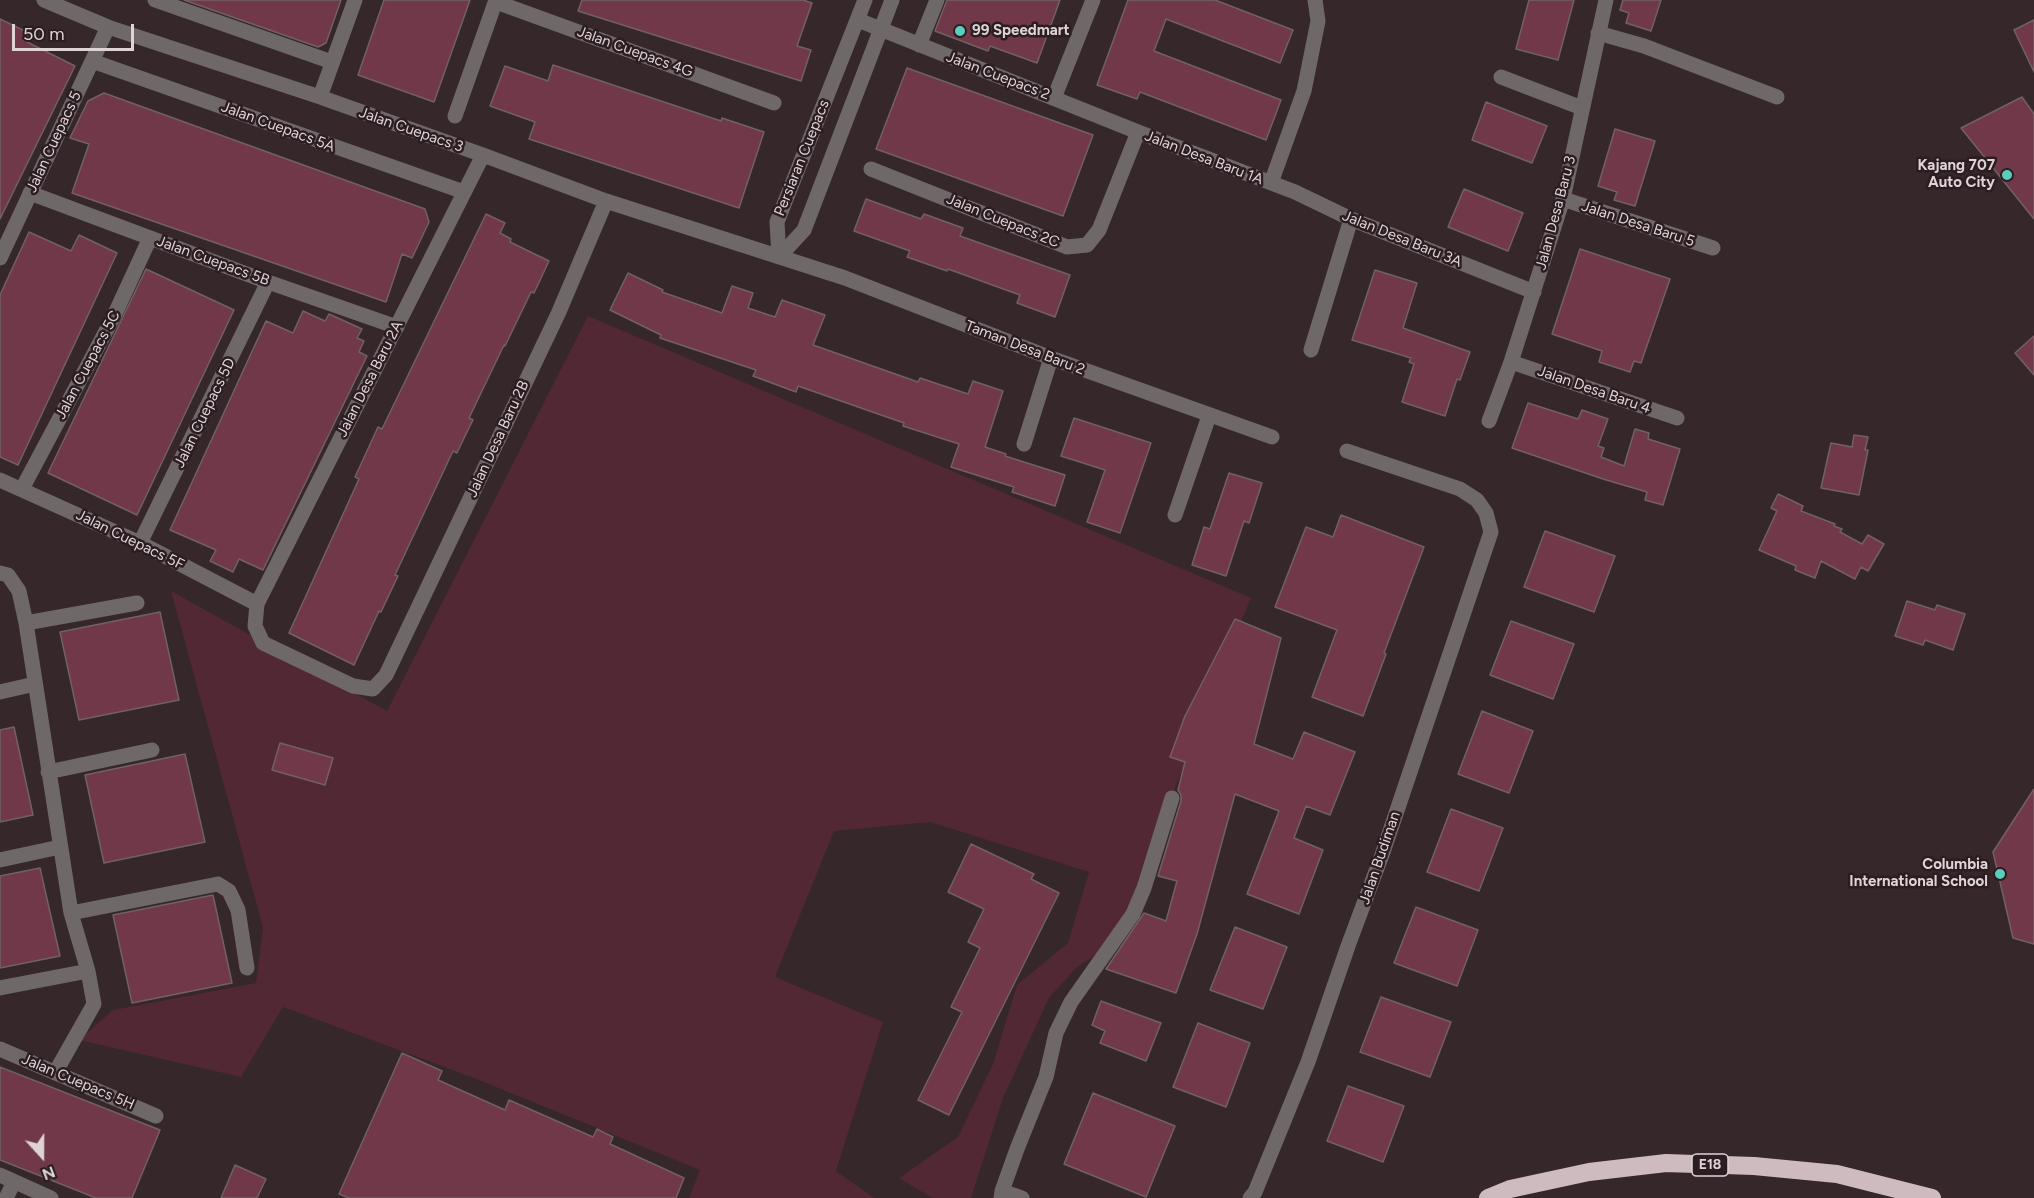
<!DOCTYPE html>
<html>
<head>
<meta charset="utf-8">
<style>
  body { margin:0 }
  #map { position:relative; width:2034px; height:1198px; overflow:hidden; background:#35272a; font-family:Figtree,sans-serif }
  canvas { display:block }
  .north { position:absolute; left:12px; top:1126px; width:60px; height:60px; -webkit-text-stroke:4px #2b1d21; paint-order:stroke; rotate:159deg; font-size:16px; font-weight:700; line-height:24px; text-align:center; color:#ded4d6 }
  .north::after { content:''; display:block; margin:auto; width:21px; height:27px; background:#ded4d6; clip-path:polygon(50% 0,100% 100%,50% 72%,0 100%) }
  .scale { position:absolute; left:12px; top:24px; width:122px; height:27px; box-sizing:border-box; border:3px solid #ded4d6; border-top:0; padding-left:8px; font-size:18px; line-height:21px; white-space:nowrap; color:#ded4d6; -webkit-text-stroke:4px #2b1d21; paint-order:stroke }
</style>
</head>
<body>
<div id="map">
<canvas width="2034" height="1198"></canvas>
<div class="north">N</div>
<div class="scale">50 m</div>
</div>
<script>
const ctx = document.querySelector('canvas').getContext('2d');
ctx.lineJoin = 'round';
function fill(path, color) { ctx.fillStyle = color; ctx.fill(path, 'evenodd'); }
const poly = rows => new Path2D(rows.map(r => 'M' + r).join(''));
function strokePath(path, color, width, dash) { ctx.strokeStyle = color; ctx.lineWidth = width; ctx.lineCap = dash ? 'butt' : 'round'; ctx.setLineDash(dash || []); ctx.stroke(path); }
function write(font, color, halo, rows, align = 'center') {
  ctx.font = font + ' Figtree,sans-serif'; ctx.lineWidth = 5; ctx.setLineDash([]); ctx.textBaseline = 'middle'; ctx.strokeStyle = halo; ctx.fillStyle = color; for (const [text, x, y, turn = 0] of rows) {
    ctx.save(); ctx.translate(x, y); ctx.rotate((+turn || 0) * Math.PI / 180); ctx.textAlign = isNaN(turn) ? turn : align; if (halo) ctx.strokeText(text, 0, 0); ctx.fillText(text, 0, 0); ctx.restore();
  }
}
const green = poly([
  [588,316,1251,598,1215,681,1186,761,1145,860,1120,938,1076,968,1049,998,1003,1098,971,1198,932,1198,899,1178,958,1137,993,1064,1017,985,1068,943,1089,872,930,822,834,831,775,977,883,1022,836,1171,874,1198,689,1198,700,1170,474,1078,283,1007,241,1077,79,1040,113,1010,256,983,263,928,171,591,387,711]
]);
const building = poly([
  [184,0,341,0,326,43,318,47,184,0],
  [384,0,470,0,434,102,358,75,384,0],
  [582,0,803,0,812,3,797,46,811,50,801,81,578,11,582,0],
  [947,0,1060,0,1037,63,990,46,988,51,935,31,947,0],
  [1128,0,1215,0,1293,30,1280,63,1166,19,1154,51,1281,100,1266,140,1140,92,1137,99,1097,85,1128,0],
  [1529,0,1574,0,1558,60,1516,49,1529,0],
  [1623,0,1661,0,1651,31,1626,23,1629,13,1620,10,1623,0],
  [0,19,31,34,27,42,75,66,0,219,0,19],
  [2034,20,2034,72,2014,30,2034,20],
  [553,65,721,121,722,118,764,132,739,208,529,139,535,122,490,106,505,66,548,81,553,65],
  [907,68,1093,135,1063,216,876,149,907,68],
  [104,93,425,209,429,222,412,258,402,254,386,302,72,193,89,144,70,138,88,101,104,93],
  [2022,97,2034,114,2034,219,1961,128,2022,97],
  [1486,102,1547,126,1532,163,1472,140,1486,102],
  [1615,129,1655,141,1635,206,1614,200,1617,192,1598,186,1615,129],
  [1464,189,1523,213,1508,251,1448,227,1464,189],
  [866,199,921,219,924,214,963,228,960,236,1070,275,1055,317,1017,303,1020,295,948,269,947,271,907,257,910,251,854,231,866,199],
  [486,214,505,223,500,233,511,239,510,242,549,261,534,293,531,292,505,346,504,345,469,418,473,420,465,436,457,453,453,451,395,575,398,576,381,612,379,611,354,665,289,633,359,479,355,477,378,427,382,429,486,214],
  [29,232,71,251,79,235,117,253,18,465,0,457,0,295,29,232],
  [1580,249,1670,279,1641,363,1634,361,1630,372,1599,362,1602,351,1552,334,1580,249],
  [146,269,234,310,137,515,48,473,146,269],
  [1375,270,1417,283,1403,328,1470,352,1460,380,1457,379,1445,416,1402,402,1414,364,1409,362,1411,358,1352,340,1375,270],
  [628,273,663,290,662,292,722,313,732,286,753,293,748,308,775,317,782,300,825,315,813,345,918,382,920,378,968,394,973,381,1003,391,985,447,1006,454,1005,456,1065,475,1055,506,1012,492,1014,487,951,467,959,444,903,426,904,423,798,386,796,392,753,376,756,370,660,338,661,335,610,310,628,273],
  [303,311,325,321,329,314,362,329,357,338,364,341,359,352,367,356,263,570,239,559,233,572,210,561,216,550,170,530,266,321,293,333,303,311],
  [2034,336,2034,375,2015,353,2034,336],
  [1528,403,1578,419,1582,410,1608,419,1598,446,1604,448,1601,457,1624,466,1635,429,1649,433,1648,439,1680,449,1663,505,1645,500,1647,492,1603,479,1512,448,1528,403],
  [1074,418,1151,443,1120,533,1087,522,1105,470,1061,456,1074,418],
  [1854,435,1868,437,1865,450,1868,450,1859,495,1821,488,1831,443,1852,447,1854,435],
  [1229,473,1262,483,1249,523,1244,521,1226,576,1192,565,1204,527,1210,529,1229,473],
  [1778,494,1803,506,1801,511,1835,524,1834,526,1842,529,1840,532,1862,544,1868,535,1884,544,1868,571,1861,567,1855,579,1821,561,1815,578,1795,570,1796,566,1759,550,1777,511,1771,508,1778,494],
  [1341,515,1424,547,1384,653,1386,654,1363,716,1312,697,1337,630,1275,607,1306,527,1333,537,1341,515],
  [1545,531,1615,556,1594,612,1524,587,1545,531],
  [1907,601,1935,610,1937,605,1965,614,1953,650,1925,640,1923,645,1895,636,1907,601],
  [160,612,179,700,79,720,60,632,160,612],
  [1235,619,1281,638,1254,744,1293,759,1304,732,1355,752,1330,815,1306,806,1294,838,1323,850,1299,914,1247,894,1279,811,1235,794,1197,934,1176,993,1106,969,1144,913,1166,921,1177,881,1158,876,1181,801,1181,795,1178,790,1185,762,1170,757,1185,716,1235,619],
  [1511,621,1574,644,1553,699,1490,675,1511,621],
  [1482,711,1533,731,1509,793,1458,774,1482,711],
  [14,727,33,815,0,822,0,730,14,727],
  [280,743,333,758,325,785,272,770,280,743],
  [185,754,205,842,104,863,85,775,185,754],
  [2034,789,2034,944,2013,938,1993,852,2034,789],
  [1451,809,1503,828,1479,891,1427,872,1451,809],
  [971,844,1034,874,1031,879,1059,893,949,1115,918,1100,962,1012,951,1007,980,948,968,942,984,909,948,892,971,844],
  [40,868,60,956,0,968,0,876,40,868],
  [213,895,232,983,132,1003,113,915,213,895],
  [1416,907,1478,930,1457,986,1394,963,1416,907],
  [1235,927,1287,947,1263,1009,1210,990,1235,927],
  [1381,997,1451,1022,1430,1077,1360,1052,1381,997],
  [1101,1001,1161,1023,1146,1061,1100,1043,1105,1031,1092,1025,1101,1001],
  [1198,1023,1250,1043,1226,1107,1173,1087,1198,1023],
  [402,1053,442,1071,438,1080,505,1110,509,1100,593,1137,597,1129,613,1137,610,1144,684,1178,676,1198,349,1198,339,1194,402,1053],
  [0,1067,160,1130,132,1198,96,1198,0,1160,0,1067],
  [1348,1086,1404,1106,1383,1162,1327,1141,1348,1086],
  [1093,1093,1175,1126,1146,1197,1064,1164,1093,1093],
  [235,1165,266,1179,257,1198,221,1198,235,1165]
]);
const minor = poly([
  [44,0,108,27,320,97,483,155,606,201,845,278,1051,358,1272,437],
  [155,0,332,62],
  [496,2,774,103],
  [858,20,1138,132,1295,192,1351,219,1534,292],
  [1598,33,1644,46,1777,97],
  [919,45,937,0],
  [92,61,464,192],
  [1501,77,1582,108],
  [320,97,355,0],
  [1054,98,1093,0],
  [455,116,496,0],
  [483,155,257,604,255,626,263,643,353,686,373,689,386,675,558,314,606,201],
  [871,169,1067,247,1087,245,1099,230,1138,132],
  [1271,183,1304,91,1318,21,1315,0],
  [30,193,268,282,397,327],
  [1563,199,1713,248],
  [779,257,804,230,892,0],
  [779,257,777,222,865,0],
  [0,258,108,27],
  [1311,350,1351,219],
  [1511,362,1677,418],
  [1489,421,1511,362,1563,199,1606,0],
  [1024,444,1051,358],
  [0,480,140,543,257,604],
  [22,489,114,316,150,238],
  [1175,515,1209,416],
  [140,543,268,282],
  [0,573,8,575,19,591,26,623,71,913,88,971,94,1004,55,1073],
  [26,623,137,603],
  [0,692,35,684],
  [48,772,152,750],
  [0,860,60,847],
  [71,913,218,884,229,891,238,910,247,968],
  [0,988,88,971],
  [0,1049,156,1116],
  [0,1175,51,1198],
  [1002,1191,1017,1149,1046,1077,1056,1033,1071,1002,1133,914,1144,888,1172,798],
  [6,1198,14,1182],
  [1001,1198,1002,1191,1022,1198],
  [1250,1198,1255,1192,1308,1062,1348,946,1382,855,1491,532,1486,513,1477,500,1460,489,1347,451]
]);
const highway = poly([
  [1488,1198,1510,1189,1589,1172,1666,1163,1754,1166,1837,1174,1932,1198]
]);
const markers = [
  [960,31,6,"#5acebd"],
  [2007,175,6,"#5acebd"],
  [2000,874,6,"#5acebd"]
];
const shields = [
  [1710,1165,36]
];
const shieldNames = [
  ["E18",1710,1165]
];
const poiNames = [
  ["99 Speedmart",972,31,"left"],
  ["Kajang 707",1995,166],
  ["Auto City",1995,183],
  ["Columbia",1988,865],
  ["International School",1988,882]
];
const streetNames = [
  ["Jalan Cuepacs 4G",635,52,20],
  ["Jalan Cuepacs 2",998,76,21],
  ["Jalan Cuepacs 5A",278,127,20],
  ["Jalan Cuepacs 3",411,130,19],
  ["Jalan Cuepacs 5",54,142,-65],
  ["Persiaran Cuepacs",802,158,-68],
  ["Jalan Desa Baru 1A",1204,158,21],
  ["Jalan Desa Baru 3",1556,213,-75],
  ["Jalan Cuepacs 2C",1003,221,22],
  ["Jalan Desa Baru 5",1638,224,18],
  ["Jalan Desa Baru 3A",1402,239,22],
  ["Jalan Cuepacs 5B",213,261,20],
  ["Taman Desa Baru 2",1025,348,21],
  ["Jalan Cuepacs 5C",88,365,-62],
  ["Jalan Desa Baru 2A",370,379,-63],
  ["Jalan Desa Baru 4",1594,390,19],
  ["Jalan Cuepacs 5D",205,413,-64],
  ["Jalan Desa Baru 2B",498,439,-65],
  ["Jalan Cuepacs 5F",130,540,26],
  ["Jalan Budiman",1380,858,-71],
  ["Jalan Cuepacs 5H",78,1082,23]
];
fill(green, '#512834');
fill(building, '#703849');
strokePath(building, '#716164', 1.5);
strokePath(minor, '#6f6869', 15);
strokePath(highway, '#cdbbbf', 18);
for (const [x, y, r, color] of markers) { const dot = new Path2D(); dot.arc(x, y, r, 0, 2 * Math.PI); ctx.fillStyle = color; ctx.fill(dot); strokePath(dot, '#2b1d21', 2); }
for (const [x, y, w] of shields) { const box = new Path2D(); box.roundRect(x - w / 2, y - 11, w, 22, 4.5); ctx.fillStyle = '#2b1d21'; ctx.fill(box); strokePath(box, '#ded4d6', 1.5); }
write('bold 14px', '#ded4d6', null, shieldNames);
write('bold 15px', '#ded4d6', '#2b1d21', poiNames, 'right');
write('15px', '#ded4d6', '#2b1d21', streetNames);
</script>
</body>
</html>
